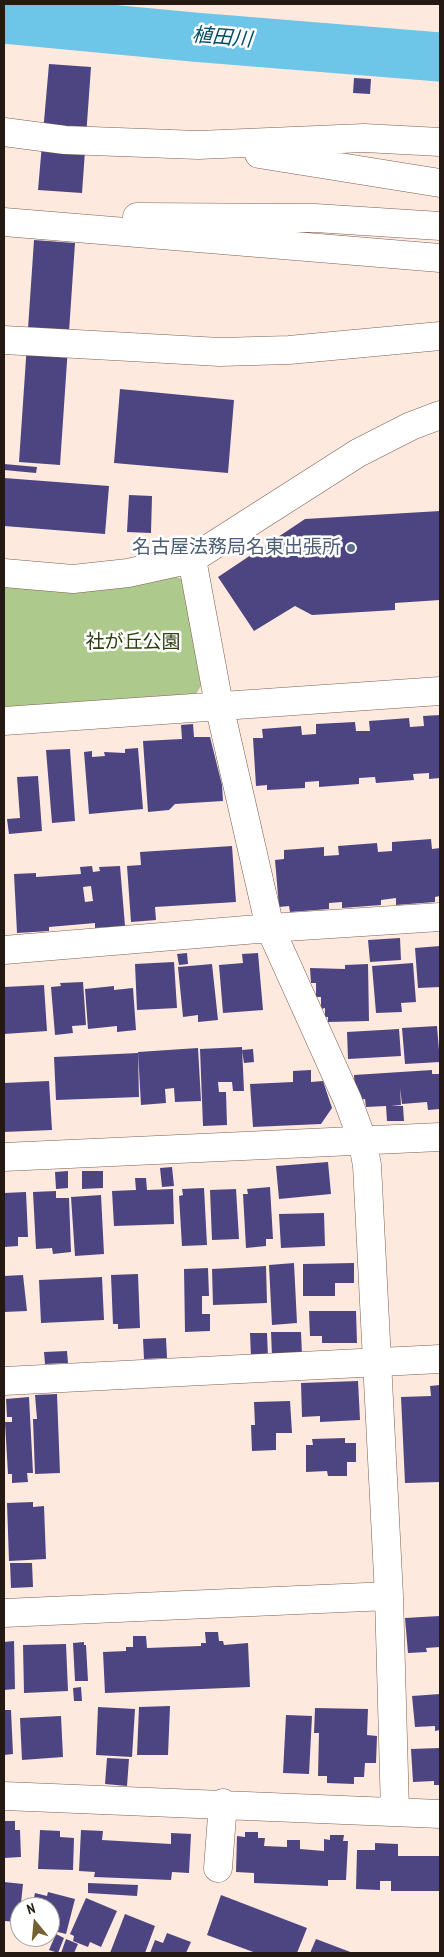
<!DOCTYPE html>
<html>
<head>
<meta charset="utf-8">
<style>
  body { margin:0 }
  #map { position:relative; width:444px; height:1957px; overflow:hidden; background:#fee9df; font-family:"PT Sans Narrow",sans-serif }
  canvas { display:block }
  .frame { position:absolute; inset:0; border:5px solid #251913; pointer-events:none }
  .north { position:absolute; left:10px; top:1897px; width:50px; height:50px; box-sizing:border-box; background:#fff; border:1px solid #a8a3a1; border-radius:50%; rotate:343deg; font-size:14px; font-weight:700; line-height:20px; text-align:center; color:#251913 }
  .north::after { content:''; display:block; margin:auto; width:18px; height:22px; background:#746130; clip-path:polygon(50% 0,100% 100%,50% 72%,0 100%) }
</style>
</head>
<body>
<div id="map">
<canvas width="444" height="1957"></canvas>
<div class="frame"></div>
<div class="north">N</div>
</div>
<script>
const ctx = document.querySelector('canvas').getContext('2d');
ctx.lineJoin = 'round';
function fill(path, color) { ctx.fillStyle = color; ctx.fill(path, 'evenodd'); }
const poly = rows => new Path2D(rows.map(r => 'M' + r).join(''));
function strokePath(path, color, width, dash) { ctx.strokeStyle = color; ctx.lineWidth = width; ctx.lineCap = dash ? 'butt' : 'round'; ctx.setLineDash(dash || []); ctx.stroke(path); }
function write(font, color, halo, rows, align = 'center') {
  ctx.font = font + ' "PT Sans Narrow","Noto Sans JP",sans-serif'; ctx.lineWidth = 5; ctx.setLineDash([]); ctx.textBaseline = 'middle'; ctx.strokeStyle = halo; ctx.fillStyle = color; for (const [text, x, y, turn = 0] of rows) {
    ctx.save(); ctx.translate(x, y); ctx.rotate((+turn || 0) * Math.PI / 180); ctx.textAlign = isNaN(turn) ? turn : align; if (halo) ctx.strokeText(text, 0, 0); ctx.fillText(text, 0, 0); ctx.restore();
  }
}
const green = poly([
  [169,574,182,579,201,686,193,699,4,714,4,585]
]);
const river = poly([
  [4,19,193,37,440,57]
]);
const building = poly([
  [49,64,91,67,82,193,38,190],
  [354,78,371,79,370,94,353,93],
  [34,240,75,243,60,465,19,462],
  [120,389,234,400,228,473,114,463],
  [4,464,37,467,36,473,4,470],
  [4,478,109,486,105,534,4,526],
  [129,495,152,496,151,533,127,532],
  [440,511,440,600,395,603,395,610,312,615,295,606,254,631,218,577,305,519],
  [440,715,440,778,429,779,429,773,413,774,414,780,376,783,375,777,359,778,359,784,319,787,319,781,305,782,305,788,267,790,267,785,256,786,253,738,263,738,262,729,301,726,302,735,316,734,316,724,355,722,356,731,370,731,369,721,409,718,410,727,424,726,423,716],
  [193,724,194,737,210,737,222,785,223,801,175,804,169,810,148,812,143,741,182,739,181,725],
  [138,748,143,809,89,814,84,752,92,751,92,757,105,756,104,752,125,753,125,749],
  [70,749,75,821,52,823,46,750],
  [38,776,42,831,9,834,7,819,20,818,17,777],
  [431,839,432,849,440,848,440,896,435,897,435,902,396,905,396,898,381,900,381,905,342,908,342,902,329,903,329,909,290,912,289,906,279,907,275,860,284,859,284,850,324,847,324,856,339,855,338,846,377,843,378,852,392,851,392,842],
  [232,846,236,902,155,907,156,920,131,922,127,866,141,865,140,852],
  [92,866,93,872,100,871,99,867,120,866,125,926,95,928,95,923,49,927,49,931,17,933,14,874,36,873,36,877,81,874,80,867],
  [91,886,93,901,85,902,83,887],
  [400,938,401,960,370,962,368,940],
  [440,946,440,987,418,988,415,948],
  [187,953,188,964,179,965,177,954],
  [258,953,263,1010,223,1013,219,965,243,963,242,954],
  [174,962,177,1008,137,1010,135,964],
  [413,963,416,1002,401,1003,402,1012,376,1013,372,966],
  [212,964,218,1020,198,1022,198,1015,183,1017,178,967],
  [368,964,369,1021,328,1022,328,1017,325,1017,325,1008,321,1009,321,997,316,997,316,983,311,983,310,968,345,969,345,965],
  [83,982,86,1025,72,1026,73,1033,55,1035,51,987,61,986,60,983],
  [44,985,47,1031,4,1034,4,987],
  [114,986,114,990,133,988,136,1030,117,1032,117,1026,88,1029,85,989],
  [437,1026,440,1062,405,1064,402,1028],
  [399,1029,401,1056,348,1059,347,1032],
  [242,1047,244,1091,233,1091,232,1082,218,1082,219,1092,226,1092,227,1125,203,1126,200,1049],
  [198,1048,201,1101,175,1102,174,1088,165,1089,166,1103,141,1105,138,1052],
  [253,1049,254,1062,244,1063,242,1050],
  [138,1053,139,1097,56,1100,54,1057],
  [311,1070,311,1082,323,1081,332,1108,321,1124,253,1127,250,1084,293,1082,293,1071],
  [432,1070,432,1074,440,1074,440,1109,428,1110,427,1102,402,1104,400,1088,401,1105,391,1106,403,1106,404,1121,387,1121,386,1106,366,1107,365,1099,359,1100,359,1091,355,1091,354,1075],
  [49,1081,52,1130,4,1132,4,1083],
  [328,1162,331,1194,279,1199,276,1166],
  [172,1167,174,1186,162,1187,160,1168],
  [68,1171,68,1188,56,1189,55,1172],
  [82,1171,103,1171,103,1188,82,1189],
  [135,1178,146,1178,147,1190,173,1189,174,1224,114,1226,112,1191,136,1190],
  [270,1187,273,1239,266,1239,266,1246,246,1248,243,1194,248,1194,247,1189],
  [204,1188,207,1245,182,1246,179,1196,183,1195,182,1189],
  [236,1189,239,1239,212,1240,210,1190],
  [56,1191,56,1198,69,1198,71,1252,53,1254,52,1248,36,1249,33,1192],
  [26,1192,28,1237,18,1237,18,1246,4,1247,4,1193],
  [101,1195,104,1254,75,1256,71,1197],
  [324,1213,325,1246,281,1248,279,1214],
  [294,1263,297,1323,272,1325,269,1265],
  [354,1263,354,1283,335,1283,335,1296,303,1296,303,1264],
  [266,1266,267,1303,213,1305,212,1269],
  [208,1268,209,1296,202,1296,202,1314,210,1314,210,1331,185,1332,184,1269],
  [138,1274,140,1328,118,1329,118,1324,113,1324,111,1275],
  [23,1275,27,1311,4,1312,4,1276],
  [102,1277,104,1320,41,1323,39,1280],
  [309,1311,356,1311,357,1343,322,1343,322,1336,310,1336],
  [271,1332,301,1332,302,1355,272,1356],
  [250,1333,267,1333,268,1357,251,1358],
  [166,1338,167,1358,144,1359,143,1339],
  [67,1351,68,1363,45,1364,44,1352],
  [358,1381,360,1420,320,1422,320,1416,302,1417,301,1383],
  [440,1385,440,1482,405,1483,401,1397,431,1396,430,1386],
  [57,1394,60,1473,35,1474,33,1419,37,1419,35,1395],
  [29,1397,33,1473,27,1473,28,1482,12,1483,12,1474,8,1474,5,1422,12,1422,12,1417,7,1417,6,1399],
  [290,1401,292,1433,276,1433,276,1450,252,1451,251,1425,255,1425,254,1402],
  [345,1438,345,1443,356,1443,356,1462,347,1462,347,1476,328,1476,327,1471,306,1472,306,1445,313,1445,312,1439],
  [33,1502,33,1507,44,1506,46,1559,9,1561,7,1503],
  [10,1563,32,1563,33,1587,11,1588],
  [440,1616,440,1647,426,1648,427,1652,408,1653,405,1618],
  [205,1632,218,1632,219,1641,223,1641,224,1645,248,1643,250,1687,105,1693,103,1652,126,1651,126,1647,133,1647,133,1636,146,1636,147,1648,201,1646,201,1643,206,1643],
  [14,1641,15,1689,4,1690,4,1642],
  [84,1642,84,1645,86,1645,88,1681,75,1681,73,1643],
  [66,1644,68,1691,24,1693,23,1645],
  [81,1687,82,1701,74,1701,73,1688],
  [440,1694,440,1730,435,1731,435,1726,415,1727,412,1696],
  [170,1706,168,1755,137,1755,139,1707],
  [98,1707,135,1709,132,1757,96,1755],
  [315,1708,368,1709,367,1735,377,1736,376,1763,365,1763,364,1777,354,1777,354,1784,327,1783,327,1776,318,1776,319,1733,314,1733],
  [4,1710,11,1710,13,1754,4,1755],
  [286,1715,312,1716,309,1774,283,1773],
  [61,1716,63,1757,22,1760,20,1718],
  [440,1748,440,1785,434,1785,434,1781,413,1782,411,1749],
  [107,1758,129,1759,127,1786,105,1784],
  [4,1821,15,1821,15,1830,20,1830,21,1857,4,1858],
  [40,1830,60,1831,60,1837,74,1838,73,1870,38,1869],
  [81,1830,103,1831,102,1840,171,1844,171,1833,191,1834,189,1873,172,1872,171,1880,94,1877,95,1872,79,1871],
  [245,1832,258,1832,258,1838,265,1838,264,1846,287,1847,287,1840,300,1840,300,1849,324,1851,324,1839,330,1840,330,1835,344,1835,343,1841,348,1841,346,1880,328,1880,328,1886,254,1883,254,1873,236,1872,237,1836,245,1837],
  [375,1843,398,1844,398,1856,440,1856,440,1891,391,1891,391,1881,380,1881,380,1890,356,1889,357,1850,375,1850],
  [4,1882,23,1884,19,1922,4,1921],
  [88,1883,138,1885,137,1896,88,1893],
  [48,1892,75,1899,66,1934,50,1930,50,1907,32,1907,35,1893,47,1896],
  [221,1895,307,1928,297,1953,256,1953,207,1935],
  [86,1898,117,1911,101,1947,90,1942,88,1947,73,1941,74,1936,70,1934],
  [125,1914,155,1926,145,1953,110,1953],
  [167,1933,191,1942,186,1953,150,1953,155,1940,163,1943],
  [56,1934,64,1938,58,1953,49,1950],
  [66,1939,78,1944,74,1953,61,1953],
  [316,1939,353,1953,310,1953]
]);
const minor = poly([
  [192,559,219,705,270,928,348,1101,362,1139,367,1165,389,1596,395,1811],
  [4,573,73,579,128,573,192,559,358,453,411,426,440,415],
  [4,721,440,691],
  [4,950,270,928,440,917],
  [4,1157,440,1137],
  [4,1381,440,1359],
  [4,1613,389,1596],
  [4,1796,440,1814],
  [218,1868,223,1803]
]);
const highway = poly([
  [4,132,65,140,198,145,364,138,440,142],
  [259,154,440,183],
  [137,217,315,218,440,226],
  [4,222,440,258],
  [4,340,220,352,289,350,440,336]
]);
const markers = [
  [351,548,5,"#5c6f8a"]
];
const serviceNames = [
  ["名古屋法務局名東出張所",341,548]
];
const parkNames = [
  ["社が丘公園",133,643]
];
const waterNames = [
  ["植田川",222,38,5]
];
fill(green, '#aec98c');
strokePath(river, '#6dc5e7', 49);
fill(building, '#4d4581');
strokePath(minor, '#7c5f50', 29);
strokePath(highway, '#7c5f50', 29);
strokePath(minor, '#fff', 28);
strokePath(highway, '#fff', 28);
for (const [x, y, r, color] of markers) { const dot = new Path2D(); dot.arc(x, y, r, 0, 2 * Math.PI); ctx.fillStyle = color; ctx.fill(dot); strokePath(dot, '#fff', 2); }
write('19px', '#4e5e75', '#fff', serviceNames, 'right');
write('19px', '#2d3f0d', '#fff', parkNames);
write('italic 20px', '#004f66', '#fff', waterNames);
</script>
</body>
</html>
